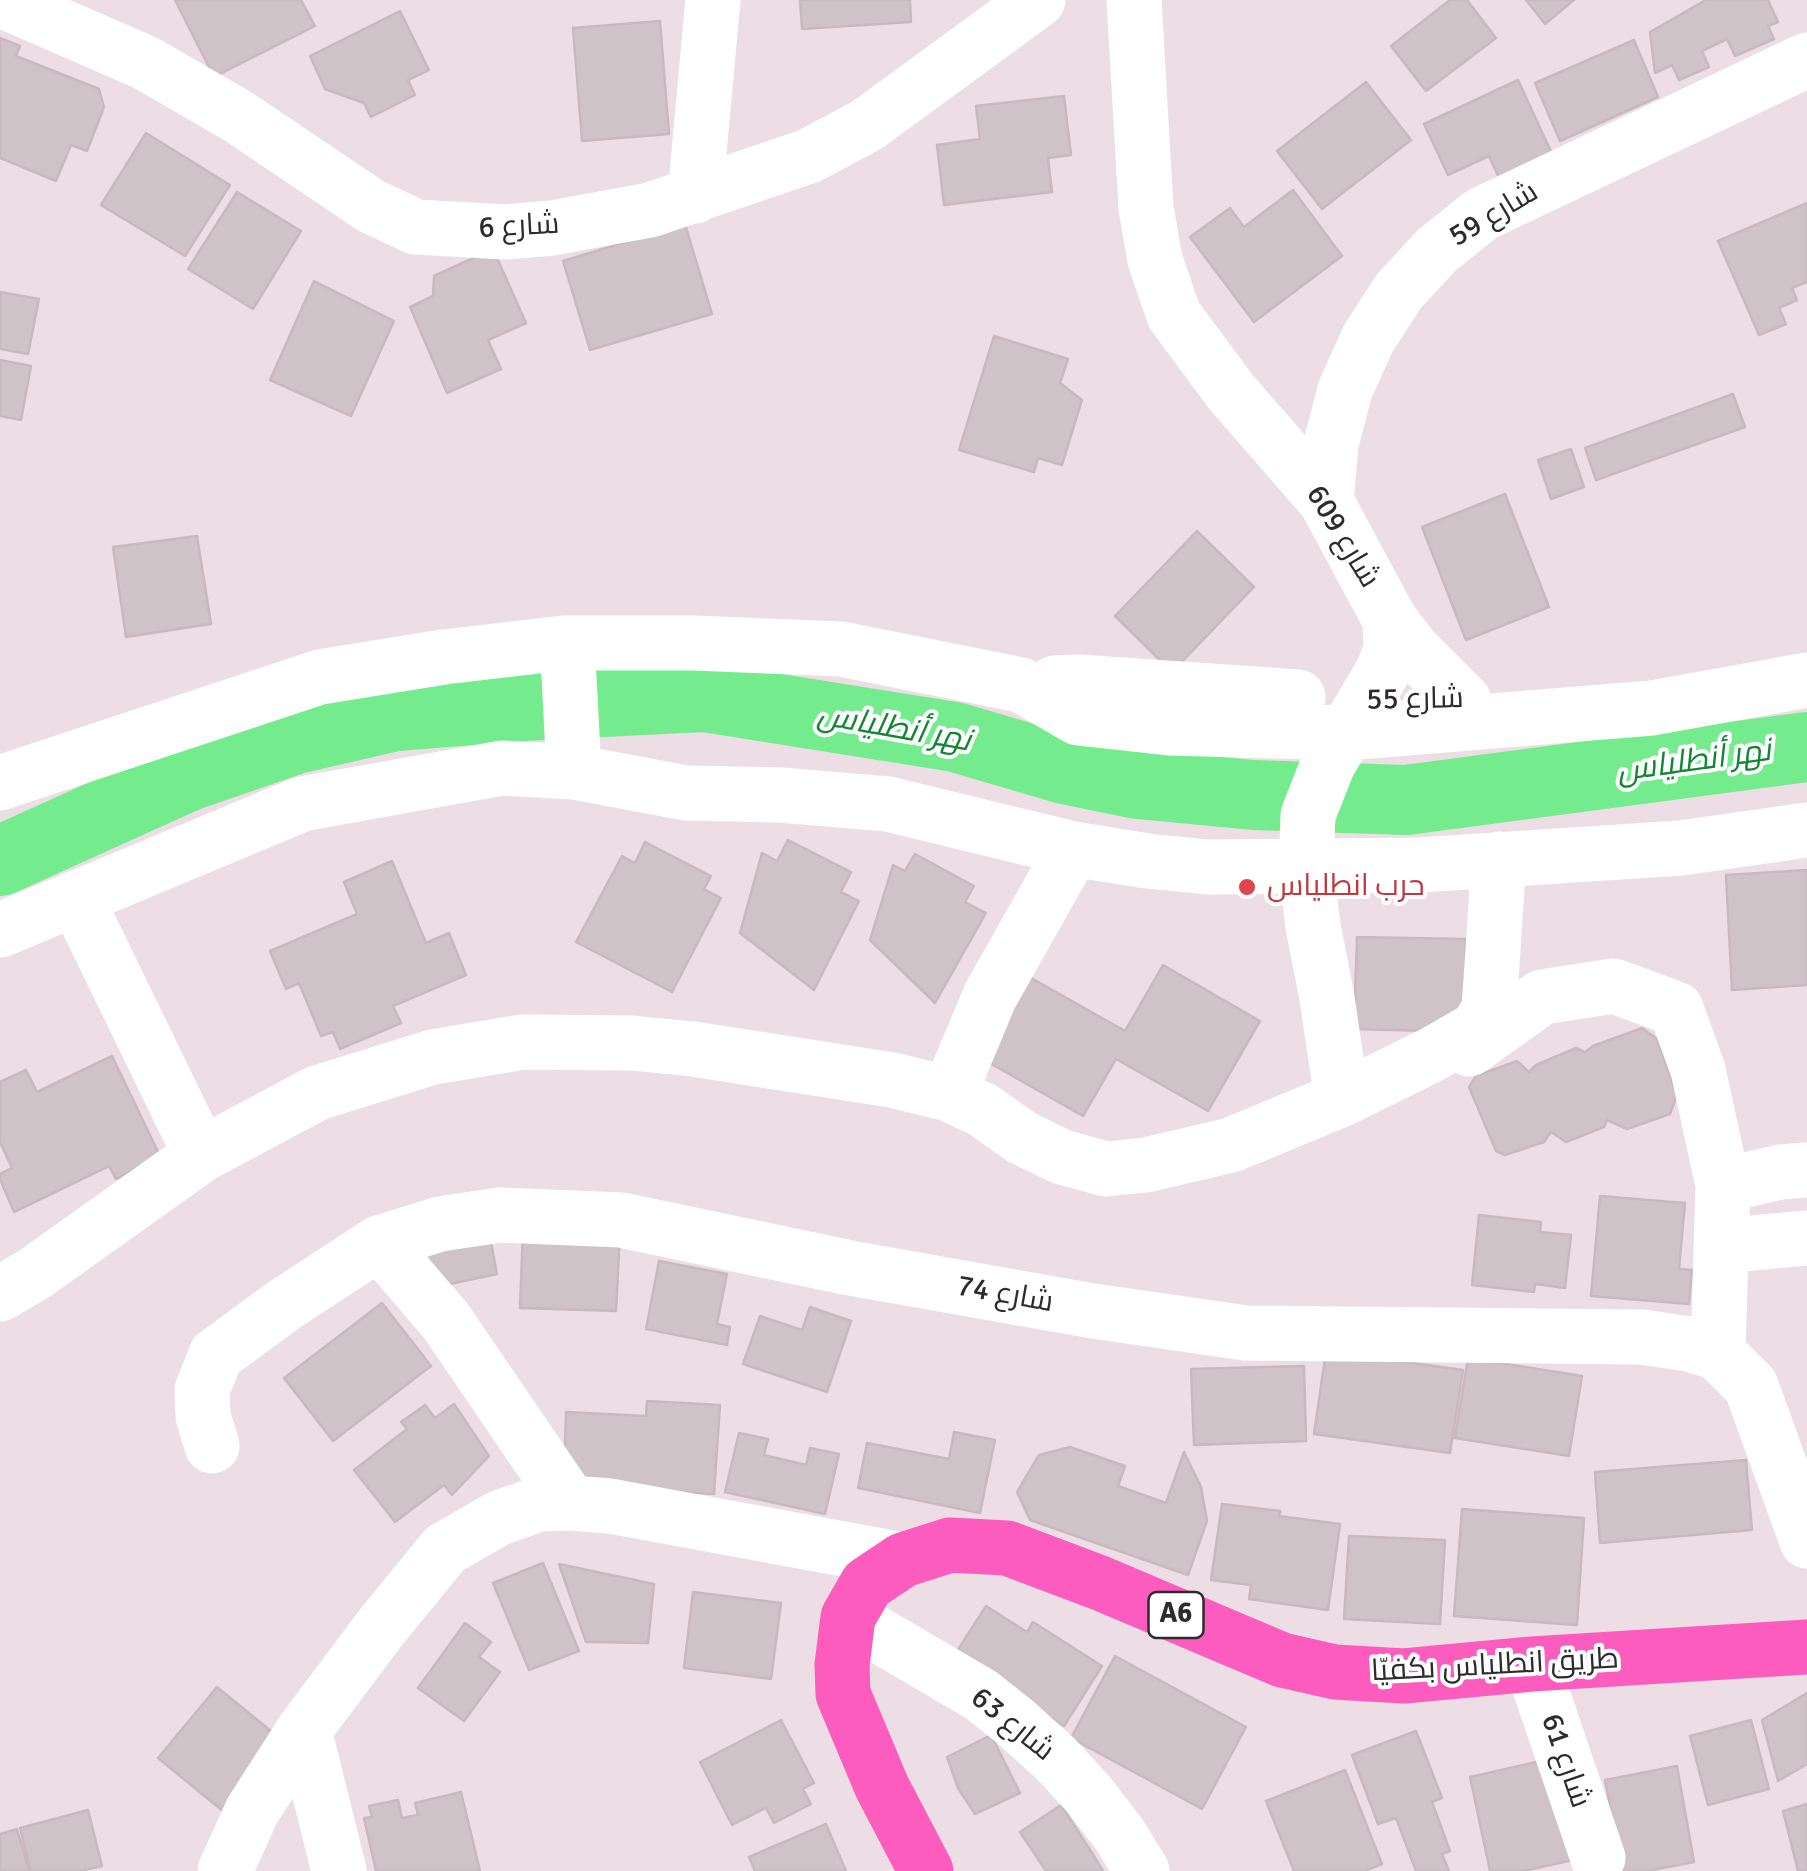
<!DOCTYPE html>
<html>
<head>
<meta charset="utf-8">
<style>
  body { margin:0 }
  canvas { display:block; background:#eddee6 }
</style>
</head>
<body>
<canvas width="1807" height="1871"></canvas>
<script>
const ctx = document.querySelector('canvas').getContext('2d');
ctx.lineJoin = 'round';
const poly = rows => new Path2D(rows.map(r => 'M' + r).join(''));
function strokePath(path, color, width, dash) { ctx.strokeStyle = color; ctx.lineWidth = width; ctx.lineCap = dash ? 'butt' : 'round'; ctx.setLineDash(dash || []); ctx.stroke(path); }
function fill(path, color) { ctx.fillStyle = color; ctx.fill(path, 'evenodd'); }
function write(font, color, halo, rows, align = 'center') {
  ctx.font = font + ' Signika,Cairo,sans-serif'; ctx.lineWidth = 8; ctx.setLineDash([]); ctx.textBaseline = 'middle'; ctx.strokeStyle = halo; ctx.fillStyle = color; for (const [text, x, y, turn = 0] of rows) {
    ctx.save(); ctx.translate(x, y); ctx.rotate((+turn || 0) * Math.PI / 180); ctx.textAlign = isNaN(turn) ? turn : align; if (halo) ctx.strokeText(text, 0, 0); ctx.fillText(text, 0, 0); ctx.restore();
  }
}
const river = poly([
  [0,861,186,777,296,739,396,716,522,706,704,697,955,737,1064,769,1137,784,1253,795,1406,800,1807,747]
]);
const building = poly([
  [175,0,301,0,315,26,214,77,175,0],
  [800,0,910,0,911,22,802,29,800,0],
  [1450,0,1467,0,1496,38,1426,91,1391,46,1450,0],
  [1526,0,1574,0,1545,24,1526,0],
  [1706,0,1768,0,1778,22,1768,26,1774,39,1735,56,1727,39,1702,51,1709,67,1679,80,1672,65,1655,73,1650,32,1706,0],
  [400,11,429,70,408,80,415,95,371,117,364,103,325,89,310,56,400,11],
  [660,21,669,134,582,141,573,28,660,21],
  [0,38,20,46,16,56,99,89,104,107,87,151,71,145,56,181,0,158,0,38],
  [1634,40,1658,97,1560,141,1535,83,1634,40],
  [1518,80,1553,156,1500,180,1489,156,1448,175,1424,124,1518,80],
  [1366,82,1411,140,1322,209,1277,151,1366,82],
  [1064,96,1071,155,1048,158,1052,192,944,205,937,145,980,139,976,106,1064,96],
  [146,133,230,185,185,256,101,205,146,133],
  [1293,190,1342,256,1254,322,1190,237,1230,208,1244,227,1293,190],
  [237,192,301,231,253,309,188,269,237,192],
  [1807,203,1807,282,1792,288,1797,300,1779,308,1786,324,1759,335,1718,241,1807,203],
  [685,224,712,314,590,350,563,261,685,224],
  [493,249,526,323,488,340,501,369,447,393,410,307,433,296,434,276,493,249],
  [314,281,394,321,351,416,270,380,314,281],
  [0,292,39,299,28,354,0,349,0,292],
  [994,336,1068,359,1060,383,1082,400,1062,465,1038,458,1034,472,959,450,994,336],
  [0,360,31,366,21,420,0,416,0,360],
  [1733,394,1745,427,1596,480,1585,448,1733,394],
  [1571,449,1584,487,1551,499,1538,460,1571,449],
  [1505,494,1549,607,1466,640,1422,527,1505,494],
  [1197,531,1254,587,1172,672,1115,616,1197,531],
  [197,536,211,624,126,637,113,547,197,536],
  [788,840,851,872,841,892,859,901,814,990,740,933,762,853,777,861,788,840],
  [645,842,711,876,704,889,721,898,672,992,576,942,622,856,635,863,645,842],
  [915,854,974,886,965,902,986,913,935,1003,870,940,893,865,905,871,915,854],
  [392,861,426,943,449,933,466,975,393,1006,401,1023,340,1049,333,1032,321,1036,299,983,286,989,270,951,357,914,344,882,392,861],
  [1807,870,1807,985,1732,990,1726,875,1807,870],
  [1357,937,1466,939,1463,1032,1354,1029,1357,937],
  [1163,965,1260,1021,1208,1111,1116,1059,1083,1116,979,1057,1026,975,1125,1031,1163,965],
  [1642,1028,1657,1039,1677,1095,1670,1114,1627,1129,1607,1120,1604,1127,1566,1142,1551,1132,1544,1142,1505,1155,1496,1151,1469,1087,1476,1076,1517,1061,1529,1072,1536,1065,1576,1048,1585,1052,1593,1046,1642,1028],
  [112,1056,160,1156,116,1179,109,1166,14,1212,0,1179,0,1174,12,1168,0,1142,0,1082,26,1070,37,1092,112,1056],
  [1600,1196,1685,1203,1679,1269,1692,1270,1689,1304,1591,1296,1600,1196],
  [1479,1215,1541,1222,1540,1232,1571,1235,1565,1288,1535,1284,1534,1292,1472,1285,1479,1215],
  [523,1230,620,1234,616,1311,520,1308,523,1230],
  [489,1232,497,1274,436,1287,404,1244,489,1232],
  [659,1261,727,1274,717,1324,730,1327,727,1345,646,1329,659,1261],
  [382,1303,431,1366,333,1441,284,1378,382,1303],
  [810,1307,851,1321,827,1392,743,1364,760,1316,802,1330,810,1307],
  [1326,1351,1463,1370,1450,1453,1314,1434,1326,1351],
  [1468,1358,1582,1376,1569,1456,1455,1438,1468,1358],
  [1304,1366,1306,1441,1194,1445,1191,1369,1304,1366],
  [647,1401,720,1405,714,1494,564,1485,566,1412,646,1416,647,1401],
  [454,1404,489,1456,452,1495,444,1485,395,1522,354,1470,407,1429,401,1422,425,1405,435,1418,454,1404],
  [954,1432,995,1440,980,1513,858,1488,867,1443,949,1459,954,1432],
  [739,1433,768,1439,764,1455,806,1465,810,1448,839,1454,825,1514,725,1492,739,1433],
  [1070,1447,1125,1466,1118,1486,1166,1503,1184,1452,1201,1487,1207,1521,1188,1575,1030,1520,1017,1492,1039,1455,1070,1447],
  [1746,1460,1752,1530,1600,1543,1595,1472,1746,1460],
  [1222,1504,1280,1511,1279,1516,1340,1524,1328,1610,1249,1599,1251,1585,1211,1580,1222,1504],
  [1462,1509,1584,1518,1577,1625,1454,1616,1462,1509],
  [1349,1536,1445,1540,1440,1624,1344,1619,1349,1536],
  [543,1563,579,1651,529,1670,493,1583,543,1563],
  [559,1564,654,1584,648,1643,586,1642,559,1564],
  [693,1592,781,1603,771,1679,684,1668,693,1592],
  [986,1606,1027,1632,1033,1622,1102,1666,1064,1726,954,1656,986,1606],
  [465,1623,491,1642,479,1657,500,1672,464,1721,418,1688,465,1623],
  [1115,1656,1246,1727,1202,1809,1071,1738,1115,1656],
  [217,1687,288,1745,229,1816,158,1758,217,1687],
  [1807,1693,1807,1764,1778,1781,1762,1720,1807,1693],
  [781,1720,814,1783,803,1789,811,1804,774,1823,766,1808,732,1825,700,1762,781,1720],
  [1751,1720,1769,1789,1708,1805,1690,1736,1751,1720],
  [1416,1731,1442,1798,1432,1802,1450,1851,1442,1854,1449,1871,1416,1871,1396,1818,1378,1824,1352,1755,1416,1731],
  [991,1735,1020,1793,975,1814,958,1788,947,1757,991,1735],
  [1550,1759,1573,1860,1524,1871,1490,1871,1470,1777,1550,1759],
  [1677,1766,1694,1862,1647,1871,1623,1871,1605,1780,1677,1766],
  [1345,1770,1382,1864,1365,1871,1294,1871,1266,1801,1345,1770],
  [461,1792,480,1871,376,1871,364,1818,372,1817,369,1806,398,1800,402,1818,418,1815,415,1803,461,1792],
  [1807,1804,1807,1871,1798,1871,1783,1811,1807,1804],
  [1061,1805,1092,1853,1103,1871,1046,1871,1020,1832,1061,1805],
  [88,1810,102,1866,80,1871,31,1871,20,1828,88,1810],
  [826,1824,846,1871,755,1871,749,1857,826,1824],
  [17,1829,29,1871,0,1871,0,1834,17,1829]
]);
const minor = poly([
  [1,0,146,63,239,117,371,206,416,227,505,232,552,228,650,210,809,156,867,125,1038,0],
  [1134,0,1146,208,1155,260,1174,315,1231,392,1326,501,1390,620,1391,649,1383,671,1328,764,1308,815,1306,867,1313,926,1327,998,1342,1099],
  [695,196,713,0],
  [1326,501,1331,444,1345,390,1368,339,1399,291,1437,250,1482,214,1807,60],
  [1390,620,1412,649,1464,701],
  [564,643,569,676,574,772],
  [1055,683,1078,682,1298,697],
  [0,783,320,677,444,657,564,643,694,643,841,649,1021,685,1078,718,1169,728,1346,733,1652,708,1807,680],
  [76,898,201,1155],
  [0,930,302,804,502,768,574,772,686,793,780,795,888,804,1073,849,1147,861,1208,867,1420,865,1681,848,1807,830],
  [1469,1049,1542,997,1614,986,1676,1009,1698,1070,1723,1185],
  [949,1094,990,996,1073,849],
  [379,1243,446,1321,570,1503],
  [1721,1246,1807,1238],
  [0,1294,34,1274,201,1155,317,1093,433,1057,523,1042,632,1043,693,1049,892,1080,949,1094,983,1110,1021,1137,1062,1157,1106,1169,1146,1165,1231,1145,1342,1099,1431,1055,1478,1028,1489,1009,1499,859],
  [1718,1353,1723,1185,1781,1172,1807,1170],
  [212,1446,203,1416,202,1390,216,1355,284,1305,379,1243,440,1224,500,1215,621,1220,850,1268,1093,1311,1246,1333,1642,1337,1689,1344,1718,1353,1751,1386,1807,1541],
  [848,1617,981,1695,1015,1722,1056,1759,1089,1795,1119,1834,1142,1871],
  [1532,1664,1598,1858],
  [304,1730,339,1871],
  [225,1871,252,1811,304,1730,382,1626,445,1549,499,1518,539,1504,570,1503,610,1506,903,1560]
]);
const highway = poly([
  [926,1871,882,1787,843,1694,842,1665,848,1617,867,1584,903,1560,950,1545,1007,1548,1100,1583,1282,1660,1335,1672,1404,1676,1532,1664,1807,1647]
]);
const markers = [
  [1247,887,10,"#e0444e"]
];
const shields = [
  [1176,1615,55]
];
const shieldNames = [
  ["A6",1176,1615]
];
const streetNames = [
  ["شارع 59",1494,215,-31],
  ["شارع 6",519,227,-3],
  ["شارع 609",1342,537,59],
  ["شارع 55",1415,700,-1],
  ["شارع 74",1005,1295,10],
  ["طريق انطلياس بكفيّا",1495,1666,-3],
  ["شارع 63",1012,1725,39],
  ["شارع 61",1565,1761,71]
];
const healthNames = [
  ["حرب انطلياس",1267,887]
];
const waterNames = [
  ["نهر أنطلياس",894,729,10],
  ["نهر أنطلياس",1694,762,-8]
];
strokePath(river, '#74ec8e', 70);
fill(building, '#d0c3c8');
strokePath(building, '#c9b8bf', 2.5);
strokePath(minor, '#fff', 55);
strokePath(highway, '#fb5cbe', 55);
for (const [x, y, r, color] of markers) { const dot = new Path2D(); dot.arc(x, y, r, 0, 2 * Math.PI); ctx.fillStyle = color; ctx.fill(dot); strokePath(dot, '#fff', 4); }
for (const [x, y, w] of shields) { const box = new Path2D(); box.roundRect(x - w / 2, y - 23, w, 46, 8); ctx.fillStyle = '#fff'; ctx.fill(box); strokePath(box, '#2c2c2c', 2.5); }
write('bold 28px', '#2c2c2c', null, shieldNames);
write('30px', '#2c2c2c', '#fff', streetNames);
write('30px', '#be3a42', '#fff', healthNames, 'left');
write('italic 32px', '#118633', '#fff', waterNames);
</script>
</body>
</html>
